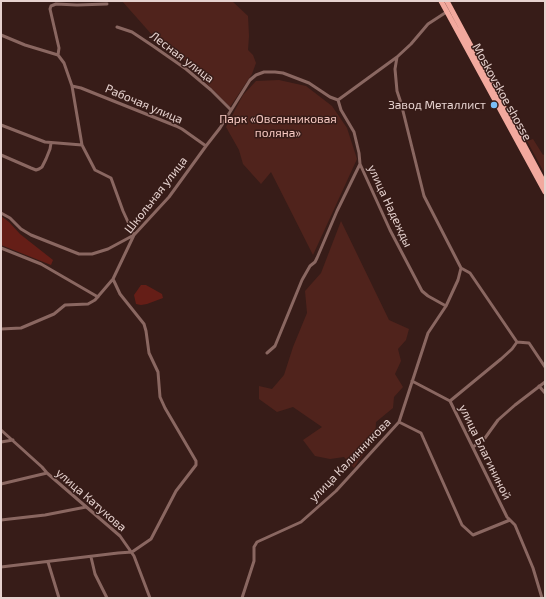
<!DOCTYPE html>
<html>
<head>
<meta charset="utf-8">
<style>
  body { margin:0 }
  #map { position:relative; width:546px; height:599px; overflow:hidden; background:#371c18; font-family:"Exo 2",sans-serif }
  canvas { display:block }
  .frame { position:absolute; inset:0; border:2px solid #e6d2cf; pointer-events:none }
</style>
</head>
<body>
<div id="map">
<canvas width="546" height="599"></canvas>
<div class="frame"></div>
</div>
<script>
const ctx = document.querySelector('canvas').getContext('2d');
ctx.lineJoin = 'round';
function fill(path, color) { ctx.fillStyle = color; ctx.fill(path, 'evenodd'); }
const poly = rows => new Path2D(rows.map(r => 'M' + r).join(''));
function strokePath(path, color, width, dash) { ctx.strokeStyle = color; ctx.lineWidth = width; ctx.lineCap = dash ? 'butt' : 'round'; ctx.setLineDash(dash || []); ctx.stroke(path); }
function write(font, color, halo, rows, align = 'center') {
  ctx.font = font + ' "Exo 2",sans-serif'; ctx.lineWidth = 3; ctx.setLineDash([]); ctx.textBaseline = 'middle'; ctx.strokeStyle = halo; ctx.fillStyle = color; for (const [text, x, y, turn = 0] of rows) {
    ctx.save(); ctx.translate(x, y); ctx.rotate((+turn || 0) * Math.PI / 180); ctx.textAlign = isNaN(turn) ? turn : align; if (halo) ctx.strokeText(text, 0, 0); ctx.fillText(text, 0, 0); ctx.restore();
  }
}
const green = poly([
  [122,1,232,1,248,16,249,36,248,50,253,55,256,63,252,74,230,107,176,52,153,36],
  [279,80,306,86,332,106,347,128,357,159,313,255,271,172,261,184,243,164,239,150,226,127,243,95,256,81],
  [533,139,543,155,545,154,545,174,527,141],
  [341,221,389,320,409,329,406,340,398,349,401,361,395,374,403,387,394,397,393,408,376,422,375,440,359,460,354,468,344,457,330,459,315,456,303,440,322,427,293,407,277,412,259,399,259,386,272,389,284,375,293,347,307,313,305,291,321,273]
]);
const water = poly([
  [1,216,9,222,20,234,53,260,51,265,1,245],
  [141,285,146,285,162,294,163,298,147,304,141,305,136,304,134,295]
]);
const minor = poly([
  [117,27,132,32,153,46,186,69,211,90,231,110],
  [1,35,25,45,58,55],
  [397,57,395,69,397,91,401,103,424,196,461,268,470,273,517,342,512,349,501,359,450,401,507,517,515,525,533,568,542,598],
  [72,86,81,88,176,126,182,129,206,146],
  [338,100,341,110,354,132,359,153,360,164,390,230,422,291,428,296,446,306],
  [338,100,397,57,411,44,428,24,448,11],
  [1,125,45,142,82,145],
  [1,155,31,168,36,170,39,169,42,167,46,159,50,149,51,143],
  [1,213,10,218,21,229,31,235,79,254,92,254,108,249,134,235,123,211,111,178,95,170,82,145,72,86,64,63,58,55,59,48,50,9,51,6,56,4,77,5,107,4],
  [1,248,41,264,98,297],
  [1,329,21,328,54,314,65,305,88,304,95,300,113,279,134,235,169,197,206,146,220,128,250,80,256,75,264,72,275,72,283,73,309,83,330,97,338,100],
  [517,342,529,343,545,367],
  [267,353,275,346,302,280,310,266,315,262,317,258,337,211,360,164],
  [412,381,450,401],
  [539,386,545,393],
  [399,422,421,433,462,525,473,535,510,520],
  [1,430,42,467,47,473,120,536,134,556,150,598],
  [1,442,13,440],
  [473,447,485,438,498,420,515,405,545,382],
  [1,484,47,473],
  [1,520,45,515,86,507],
  [91,557,95,574,107,598],
  [48,562,59,598],
  [1,567,118,553,132,552,151,539,176,491,196,465,196,461,165,408,160,397,158,372,149,353,146,331,144,324,120,294,113,279],
  [242,598,254,561,254,547,257,542,301,522,336,491,399,422,428,333,446,306,458,280,461,268]
]);
const primary = poly([
  [441,1,545,192],
  [447,1,545,184]
]);
const markers = [
  [494,105,4,"#7bbef8"]
];
const streetNames = [
  ["Лесная улица",182,57,37],
  ["Moskovskoe shosse",502,92,61],
  ["Рабочая улица",144,104,23],
  ["Школьная улица",156,195,-52],
  ["улица Надежды",390,206,65],
  ["улица Благининой",485,452,64],
  ["улица Калинникова",350,460,-46],
  ["улица Катукова",91,500,41]
];
const poiNames = [
  ["Завод Металлист",486,105]
];
const parkNames = [
  ["Парк «Овсянниковая",278,119],
  ["поляна»",278,133]
];
fill(green, '#50231c');
fill(water, '#651e17');
strokePath(minor, '#8a6761', 3);
strokePath(primary, '#f2a99e', 5);
for (const [x, y, r, color] of markers) { const dot = new Path2D(); dot.arc(x, y, r, 0, 2 * Math.PI); ctx.fillStyle = color; ctx.fill(dot); strokePath(dot, '#371c18', 1.5); }
write('12px', '#e6d2cf', '#371c18', streetNames);
write('12px', '#e6d2cf', '#371c18', poiNames, 'right');
write('12px', '#f5c7c0', '#371c18', parkNames);
</script>
</body>
</html>
